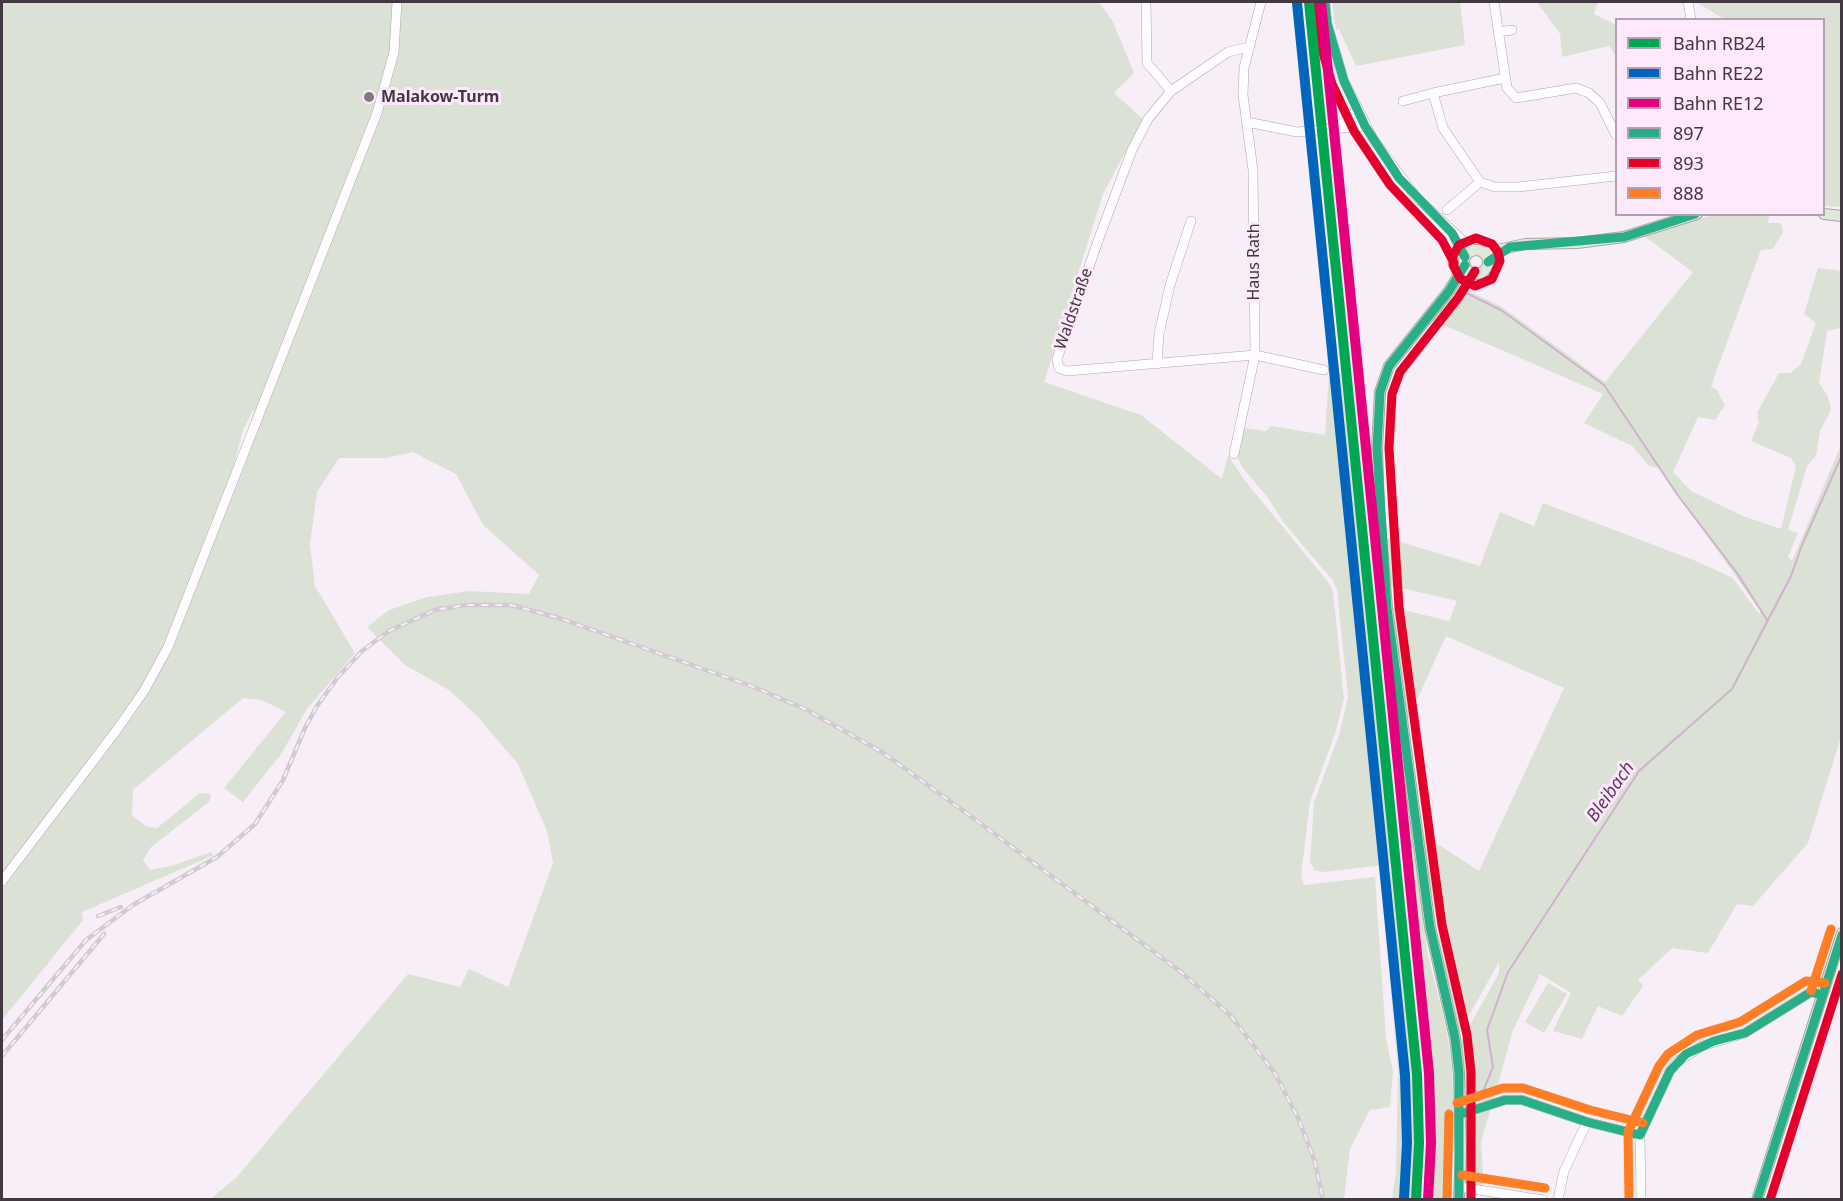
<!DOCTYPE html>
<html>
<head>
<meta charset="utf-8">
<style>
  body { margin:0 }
  #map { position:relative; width:1843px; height:1201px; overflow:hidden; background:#f8eef8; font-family:"Noto Sans",sans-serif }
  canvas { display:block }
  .frame { position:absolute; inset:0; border:3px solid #423841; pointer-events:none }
  .legend { position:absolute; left:1615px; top:18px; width:210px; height:198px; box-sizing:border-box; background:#fde9fb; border:2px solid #b2a2b1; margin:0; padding:8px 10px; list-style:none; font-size:18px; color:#423841 }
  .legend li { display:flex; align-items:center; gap:12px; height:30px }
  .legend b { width:30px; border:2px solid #b2a2b1 }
</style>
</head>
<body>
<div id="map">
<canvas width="1843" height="1201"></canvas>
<div class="frame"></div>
<ul class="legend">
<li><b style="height:8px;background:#00a651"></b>Bahn RB24</li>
<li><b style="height:8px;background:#0065bd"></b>Bahn RE22</li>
<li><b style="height:8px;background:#e5007d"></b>Bahn RE12</li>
<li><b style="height:8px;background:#28af87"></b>897</li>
<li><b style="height:8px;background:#e4002b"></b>893</li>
<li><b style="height:8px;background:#ff7d24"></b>888</li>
</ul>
</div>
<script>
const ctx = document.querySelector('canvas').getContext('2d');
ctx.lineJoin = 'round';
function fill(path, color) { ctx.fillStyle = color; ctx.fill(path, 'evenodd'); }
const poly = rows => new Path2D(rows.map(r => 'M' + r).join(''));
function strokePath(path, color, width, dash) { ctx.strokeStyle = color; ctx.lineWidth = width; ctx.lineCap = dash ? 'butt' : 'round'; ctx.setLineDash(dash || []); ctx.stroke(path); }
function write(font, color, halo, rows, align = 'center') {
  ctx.font = font + ' "Noto Sans",sans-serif'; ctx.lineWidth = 6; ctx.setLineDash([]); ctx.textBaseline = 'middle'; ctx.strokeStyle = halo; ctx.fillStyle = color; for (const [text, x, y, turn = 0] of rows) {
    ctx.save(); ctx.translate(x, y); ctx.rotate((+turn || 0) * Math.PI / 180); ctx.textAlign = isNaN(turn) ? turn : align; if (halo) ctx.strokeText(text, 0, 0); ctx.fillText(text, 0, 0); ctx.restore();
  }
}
const built = poly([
  [1305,2,1318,2,1329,124,1318,126],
  [1331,135,1404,851,1403,862,1393,864,1319,147,1319,136],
  [1404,868,1425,1073,1428,1122,1424,1199,1412,1199,1415,1140,1413,1074,1393,879,1394,869]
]);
const green = poly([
  [2,2,1099,2,1113,22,1134,73,1114,93,1143,119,1103,194,1044,382,1141,415,1222,479,1228,455,1245,481,1329,583,1333,592,1344,698,1336,731,1310,802,1301,876,1304,885,1375,877,1386,1038,1393,1072,1390,1107,1370,1110,1350,1149,1344,1199,210,1199,236,1178,408,974,460,987,469,969,508,987,553,863,547,831,518,764,477,716,449,690,405,665,367,627,389,610,427,597,469,591,529,594,539,575,483,525,456,474,413,452,386,458,339,458,317,492,310,544,315,586,355,653,307,709,281,754,243,802,224,788,286,712,262,700,243,698,133,790,132,815,145,826,157,828,200,793,211,794,209,802,150,848,143,860,150,870,171,866,211,852,214,855,82,912,83,920,2,1020],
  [255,406,229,503,224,503,243,430],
  [1332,2,1460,2,1465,45,1356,66,1339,29,1336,30],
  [1537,2,1598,2,1594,14,1616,25,1616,56,1609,46,1562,57,1560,34],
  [1696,2,1841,2,1841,207,1824,206,1824,20,1724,19],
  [1718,215,1769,215,1768,223,1781,223,1783,232,1773,249,1761,250,1720,361,1711,387,1716,389,1725,405,1715,420,1698,417,1673,472,1691,491,1743,516,1781,529,1796,466,1791,458,1751,441,1759,422,1757,413,1779,373,1791,373,1801,364,1816,323,1804,314,1818,268,1841,271,1841,328,1827,331,1819,383,1828,396,1831,410,1820,431,1816,456,1807,466,1788,530,1798,533,1788,557,1792,561,1841,445,1841,737,1808,843,1753,906,1737,904,1708,953,1672,948,1638,980,1643,986,1622,1016,1598,1006,1582,1039,1553,1031,1571,993,1540,974,1513,1030,1494,1099,1478,1102,1467,1099,1460,1043,1499,973,1499,962,1457,1037,1421,833,1479,871,1564,688,1446,636,1406,724,1391,607,1449,621,1457,601,1389,585,1384,537,1480,566,1500,512,1534,526,1543,503,1696,561,1733,578,1759,614,1761,612,1659,468,1649,466,1632,446,1584,423,1603,394,1432,320,1446,302,1465,289,1502,307,1605,382,1693,272,1644,236,1693,219],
  [1341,374,1393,864,1323,872,1314,870,1310,861,1314,802,1339,735,1348,697,1337,590,1333,581,1284,523,1268,498,1242,467,1236,453,1243,428,1266,431,1271,426,1325,435,1329,375],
  [1385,666,1390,666,1428,956,1446,1027,1452,1066,1455,1137,1450,1199,1424,1199,1428,1122,1425,1073],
  [1393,872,1413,1074,1415,1140,1412,1199,1392,1199,1396,1172,1398,1071,1381,879,1385,873],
  [1548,983,1567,994,1544,1033,1525,1022],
  [1491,1108,1481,1141,1484,1188,1465,1184,1465,1121]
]);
const stream = poly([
  [1462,291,1501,310,1604,385,1679,497,1737,573,1767,620],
  [1479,1101,1493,1067,1487,1030,1508,972,1639,771,1732,689,1791,576,1802,545,1842,455],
  [1473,1185,1475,1119],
  [1472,1200,1473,1190]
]);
const minor = poly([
  [1146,2,1147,63,1171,91],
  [1325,2,1327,23,1344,81,1373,139,1416,197,1474,251],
  [1494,2,1507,88,1516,98,1576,88,1589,93,1600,103,1616,135],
  [1688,2,1691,20],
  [1498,32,1512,30],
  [1249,47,1228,52,1171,91,1148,119,1132,150,1099,238,1057,359,1059,368,1067,371,1255,355,1324,370],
  [1505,78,1433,93,1443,128,1480,182,1495,187,1518,187,1616,176],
  [1403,101,1433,93],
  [1247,122,1297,132,1365,126],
  [1335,130,1357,110],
  [1447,210,1480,182],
  [1455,238,1465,257],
  [1157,364,1159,334,1170,285,1191,221],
  [1234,454,1255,355,1253,170,1243,95,1244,68,1261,2],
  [2,881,116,731,144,691,168,647,377,113,394,52,397,2],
  [1461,1114,1505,1100,1522,1100,1587,1122,1640,1135],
  [1460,1187,1543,1200],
  [1558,1200,1564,1171,1587,1122],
  [1641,1200,1640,1135,1670,1071,1677,1062,1702,1046,1745,1033,1811,992,1822,995]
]);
const major = poly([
  [1824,214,1842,216],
  '1464 262a12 12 0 1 1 24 0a12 12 0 1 1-24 0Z',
  [1484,253,1525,244,1577,243,1624,237,1697,214],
  [1459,1200,1461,1151,1459,1073,1455,1038,1430,927,1387,608,1379,512,1377,448,1380,392,1389,366,1449,291,1465,265],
  [1757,1200,1842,933]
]);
const rail = poly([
  [98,916,121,907],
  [2,1040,86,940,133,905,217,857,255,824,283,780,305,728,317,706,338,677,362,651,389,631,435,610,465,605,511,605,559,618,754,687,805,709,882,752,969,815,1181,972,1231,1016,1276,1075,1299,1120,1315,1162,1323,1200],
  [2,1056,104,934],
  [1404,1200,1409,1154]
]);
const bus1 = poly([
  [1325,2,1327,23,1344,81,1365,126,1399,178,1452,233,1465,257],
  [1488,262,1510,247,1624,237,1695,214],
  [1461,1114,1505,1100,1522,1100,1587,1122,1640,1135,1670,1071,1686,1054,1714,1041,1745,1033,1811,992,1822,995],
  [1459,1200,1459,1073,1455,1038,1430,927,1387,608,1377,448,1380,392,1389,366,1449,291,1465,265],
  [1757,1200,1842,935]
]);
const bus2 = poly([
  [1313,3,1315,25,1332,84,1354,131,1390,185,1442,240,1454,263],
  [1460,278,1453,265,1453,256,1459,245,1476,238,1492,244,1498,252,1500,261,1492,279,1475,286,1461,279],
  [1471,1200,1471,1072,1467,1035,1442,925,1399,607,1389,448,1392,394,1400,372,1458,298,1475,271],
  [1770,1200,1842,974]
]);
const bus3 = poly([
  [1811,991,1831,929],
  [1457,1103,1503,1088,1523,1088,1590,1110,1643,1123],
  [1462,1175,1545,1188],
  [1447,1200,1449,1114],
  [1629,1200,1628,1132,1659,1066,1668,1054,1697,1035,1740,1022,1806,981,1825,983]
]);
const rail1 = poly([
  [1309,2,1417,1074,1419,1143,1416,1200]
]);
const rail2 = poly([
  [1297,3,1405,1075,1407,1143,1404,1199]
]);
const rail3 = poly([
  [1321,2,1429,1073,1431,1143,1428,1200]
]);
const markers = [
  [369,97,6,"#827881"]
];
const poiNames = [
  ["Malakow-Turm",381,97]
];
const streetNames = [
  ["Haus Rath",1254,262,-90],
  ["Waldstraße",1074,309,-71]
];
const waterNames = [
  ["Bleibach",1611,792,-55]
];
fill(built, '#f7e2f6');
fill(green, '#dce1d5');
strokePath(stream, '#cfb2cd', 2);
strokePath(minor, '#afa6ae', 10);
strokePath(major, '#a6a89d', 12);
strokePath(minor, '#fefcfe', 9);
strokePath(major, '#e2e5dd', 10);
strokePath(rail, '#ceccce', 4.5);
strokePath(rail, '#fde9fb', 2, [7]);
strokePath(bus1, '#28af87', 9);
strokePath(bus2, '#e4002b', 9);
strokePath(bus3, '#ff7d24', 9);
strokePath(rail1, '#00a651', 10);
strokePath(rail2, '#0065bd', 10);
strokePath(rail3, '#e5007d', 10);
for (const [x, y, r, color] of markers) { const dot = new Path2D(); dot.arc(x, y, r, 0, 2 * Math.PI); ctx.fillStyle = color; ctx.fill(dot); strokePath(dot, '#fde9fb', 2); }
write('bold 16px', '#423841', '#fde9fb', poiNames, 'left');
write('16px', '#423841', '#fde9fb', streetNames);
write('italic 18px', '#673765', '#fde9fb', waterNames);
</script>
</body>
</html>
